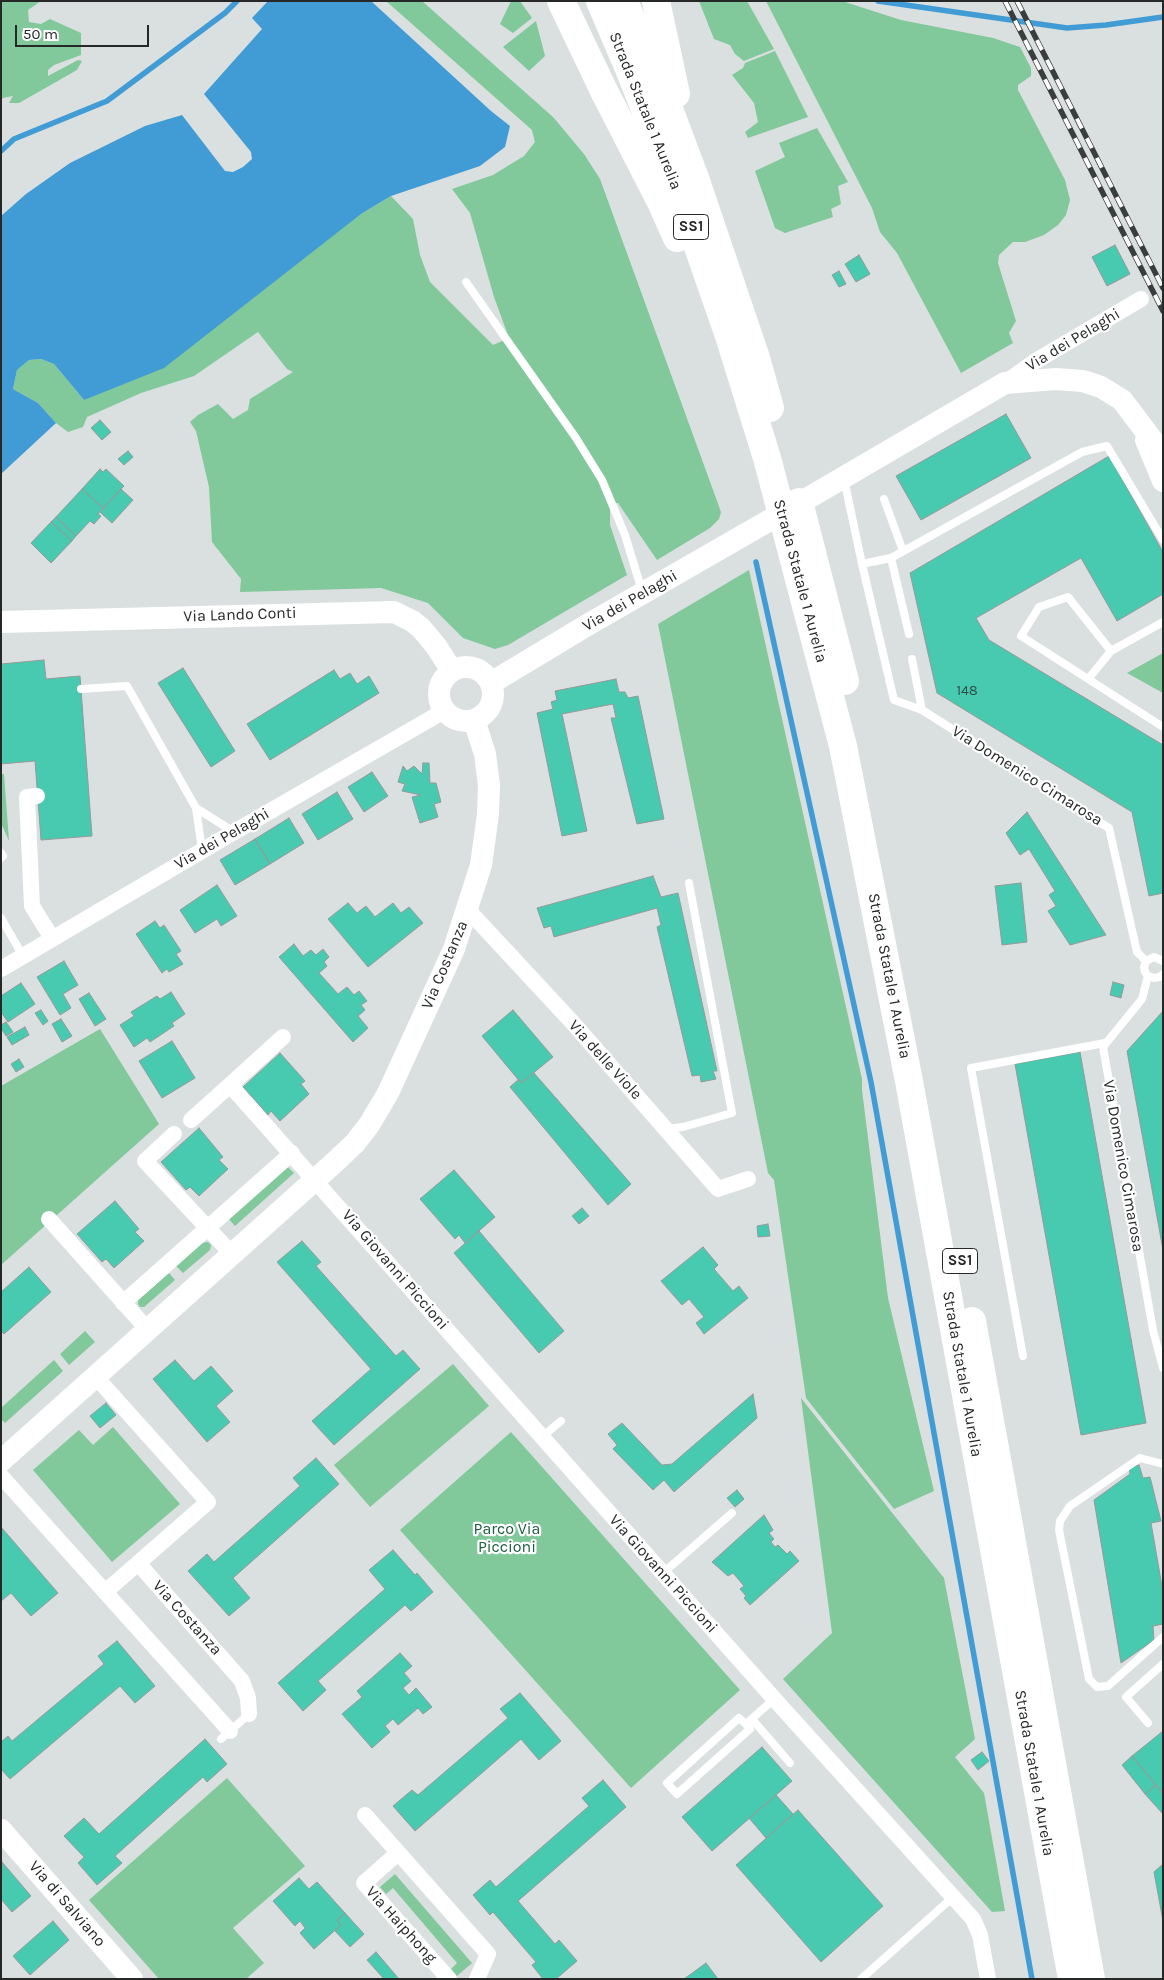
<!DOCTYPE html>
<html>
<head>
<meta charset="utf-8">
<style>
  body { margin:0 }
  #map { position:relative; width:1164px; height:1980px; overflow:hidden; background:#dadfdf; font-family:Karla,sans-serif }
  canvas { display:block }
  .frame { position:absolute; inset:0; border:2px solid #262828; pointer-events:none }
  .scale { position:absolute; left:15px; top:25px; width:134px; height:22px; box-sizing:border-box; border:2px solid #262828; border-top:0; padding-left:6px; font-size:15px; line-height:18px; white-space:nowrap; color:#262828; -webkit-text-stroke:4px #fff; paint-order:stroke }
</style>
</head>
<body>
<div id="map">
<canvas width="1164" height="1980"></canvas>
<div class="frame"></div>
<div class="scale">50 m</div>
</div>
<script>
const ctx = document.querySelector('canvas').getContext('2d');
ctx.lineJoin = 'round';
function fill(path, color) { ctx.fillStyle = color; ctx.fill(path, 'evenodd'); }
const poly = rows => new Path2D(rows.map(r => 'M' + r).join(''));
function strokePath(path, color, width, dash) { ctx.strokeStyle = color; ctx.lineWidth = width; ctx.lineCap = dash ? 'butt' : 'round'; ctx.setLineDash(dash || []); ctx.stroke(path); }
function write(font, color, halo, rows, align = 'center') {
  ctx.font = font + ' Karla,sans-serif'; ctx.lineWidth = 4.5; ctx.setLineDash([]); ctx.textBaseline = 'middle'; ctx.strokeStyle = halo; ctx.fillStyle = color; for (const [text, x, y, turn = 0] of rows) {
    ctx.save(); ctx.translate(x, y); ctx.rotate((+turn || 0) * Math.PI / 180); ctx.textAlign = isNaN(turn) ? turn : align; if (halo) ctx.strokeText(text, 0, 0); ctx.fillText(text, 0, 0); ctx.restore();
  }
}
const green = poly([
  [1,1,41,1,28,10,29,22,41,24,50,19,81,33,81,55,54,65,48,70,48,76,78,60,82,61,77,70,19,103,9,103,13,96,3,98,1,100],
  [386,1,422,1,553,117,584,154,600,179,721,512,719,519,710,528,657,560,618,503,614,503,610,507,610,525,627,575,508,645,495,649,463,638,428,603,381,588,240,592,241,579,212,542,209,487,196,431,190,422,198,415,218,404,233,419,248,410,250,399,293,372,287,369,258,332,194,376,141,393,87,417,83,427,68,432,56,423,38,403,13,389,17,370,29,360,41,359,54,364,84,400,361,214,391,196,413,219,420,255,430,282,493,345,509,338,494,297,470,213,452,189,493,175,524,156,535,142,532,130],
  [511,1,520,1,532,18,513,33,500,24],
  [699,1,747,1,774,49,744,61,735,54,730,45,714,39],
  [766,1,842,1,901,20,993,38,1020,47,1031,68,1031,76,1018,85,1018,90,1065,180,1070,200,1066,215,1058,225,1044,235,1025,242,1013,242,999,255,998,263,1016,321,1009,333,1013,343,961,373,897,253,880,232,872,208],
  [536,21,545,56,529,71,503,47],
  [775,51,808,117,748,138,745,132,758,122,754,103,732,75,743,68,745,63],
  [817,128,848,182,838,186,841,204,831,209,833,217,785,233,775,228,755,171,785,157,779,143],
  [749,570,862,1079,862,1090,888,1298,934,1491,894,1509,806,1398,774,1180,768,1173,658,624],
  [1163,653,1163,693,1127,673],
  [1,774,4,774,9,841,1,823],
  [100,1029,159,1124,1,1265,1,1086],
  [288,1167,294,1173,235,1226,229,1219],
  [208,1242,211,1245,210,1250,183,1273,176,1266,201,1243],
  [169,1273,175,1280,144,1307,140,1307,138,1304,138,1300],
  [85,1331,95,1342,69,1365,60,1354],
  [54,1360,63,1371,5,1423,1,1419,1,1408],
  [453,1364,489,1406,370,1507,334,1465],
  [801,1398,944,1578,975,1739,955,1757,984,1793,1005,1911,992,1912,783,1679,832,1633],
  [113,1427,180,1504,112,1562,33,1470,79,1430,93,1445],
  [511,1432,740,1690,631,1788,400,1530],
  [227,1778,305,1866,233,1928,264,1963,246,1979,159,1979,89,1900],
  [395,1874,472,1963,457,1976,451,1969,457,1963,393,1888,386,1894,380,1887]
]);
const water = poly([
  [268,1,371,1,491,111,510,126,505,147,480,166,391,196,361,214,164,368,84,400,54,364,41,359,29,360,17,370,13,389,38,403,56,423,1,474,1,216,26,194,70,163,145,126,182,115,225,171,233,172,243,167,252,159,251,152,204,94,262,29,252,18]
]);
const stream = poly([
  [878,1,1067,28,1106,25,1163,17],
  [1,151,14,139,107,101,225,13,237,1],
  [756,562,871,1082,1032,1979]
]);
const building = poly([
  [1115,245,1130,274,1107,286,1092,257,1115,245],
  [859,255,870,274,856,282,845,264,859,255],
  [839,271,846,284,839,287,832,275,839,271],
  [1006,414,1031,458,921,520,896,476,1006,414],
  [100,420,111,432,102,440,91,428,100,420],
  [128,451,133,457,124,465,118,459,128,451],
  [1109,456,1163,552,1163,594,1117,621,1081,558,976,618,989,640,1163,745,1163,893,1149,896,1132,812,937,693,910,573,1109,456],
  [100,469,103,472,106,469,124,486,103,508,82,489,100,469],
  [82,489,103,508,98,514,101,516,94,524,90,521,76,536,56,517,82,489],
  [121,489,133,500,112,523,100,512,121,489],
  [56,517,76,536,72,541,51,522,56,517],
  [51,522,72,541,51,563,31,543,51,522],
  [44,660,46,679,80,676,92,836,41,840,35,761,1,764,1,664,44,660],
  [183,668,235,751,211,767,158,683,183,668],
  [334,670,340,679,350,673,357,684,369,676,379,693,270,760,247,724,334,670],
  [616,679,619,692,625,692,628,698,638,696,664,819,637,824,611,718,616,718,613,704,562,714,587,831,562,836,537,713,553,709,551,702,557,700,555,691,616,679],
  [423,763,429,763,430,783,436,783,441,802,434,804,438,817,420,823,412,797,421,795,402,791,405,784,398,782,403,766,407,771,414,766,422,774,423,763],
  [372,772,388,796,364,812,348,787,372,772],
  [337,792,353,819,318,840,302,814,337,792],
  [1027,812,1106,935,1070,945,1048,911,1056,906,1049,895,1055,891,1029,849,1020,855,1006,833,1027,812],
  [289,818,304,843,270,864,255,839,289,818],
  [255,839,270,864,235,885,220,860,255,839],
  [653,876,661,897,678,893,717,1071,713,1071,716,1079,701,1082,700,1075,692,1076,657,927,661,925,657,908,554,937,551,926,544,928,537,908,653,876],
  [1021,883,1027,942,1002,945,995,886,1021,883],
  [217,885,237,916,221,926,217,919,195,933,180,910,217,885],
  [348,903,357,913,366,906,375,917,393,903,401,913,409,907,423,923,368,967,328,919,348,903],
  [155,921,160,928,164,925,181,951,176,954,183,964,169,972,167,969,162,973,136,934,155,921],
  [294,944,303,956,311,950,316,955,323,949,329,957,324,962,327,966,319,973,338,994,347,987,354,995,359,991,367,1001,361,1005,365,1010,358,1016,368,1028,353,1042,279,957,294,944],
  [64,961,78,985,63,994,71,1008,60,1015,37,977,64,961],
  [1113,982,1124,985,1121,998,1110,995,1113,982],
  [21,983,35,1004,8,1022,1,1012,1,996,21,983],
  [171,992,185,1014,172,1023,174,1026,150,1042,147,1038,134,1047,120,1025,134,1016,131,1012,157,996,160,999,171,992],
  [89,993,106,1019,95,1026,79,999,89,993],
  [41,1010,48,1021,43,1025,35,1013,41,1010],
  [513,1010,553,1057,521,1083,482,1036,513,1010],
  [1163,1011,1163,1250,1127,1051,1163,1011],
  [61,1019,72,1036,62,1042,52,1024,61,1019],
  [6,1022,13,1032,6,1036,1,1028,1,1025,6,1022],
  [25,1027,29,1035,12,1045,7,1037,25,1027],
  [172,1041,195,1078,162,1098,139,1061,172,1041],
  [1080,1052,1146,1423,1081,1435,1015,1064,1080,1052],
  [280,1053,305,1081,301,1084,309,1094,280,1121,271,1111,268,1115,243,1087,280,1053],
  [19,1059,24,1067,16,1072,11,1064,19,1059],
  [534,1073,631,1184,608,1205,510,1087,519,1079,521,1083,534,1073],
  [199,1128,223,1157,219,1160,228,1169,199,1196,190,1187,186,1190,161,1162,199,1128],
  [454,1170,495,1217,465,1243,459,1235,455,1239,420,1199,454,1170],
  [115,1201,139,1229,135,1232,144,1241,114,1268,106,1259,102,1262,77,1234,115,1201],
  [582,1208,589,1216,579,1224,572,1216,582,1208],
  [768,1224,770,1236,758,1237,757,1226,768,1224],
  [479,1231,564,1331,539,1353,454,1253,479,1231],
  [302,1241,321,1262,316,1266,396,1356,403,1350,420,1369,334,1445,312,1421,371,1369,277,1262,302,1241],
  [703,1247,718,1265,714,1269,733,1291,739,1286,748,1298,704,1334,696,1323,704,1317,689,1299,682,1305,661,1281,703,1247],
  [29,1267,51,1292,4,1334,1,1331,1,1292,29,1267],
  [175,1360,194,1381,211,1366,233,1391,216,1406,230,1422,207,1442,153,1379,175,1360],
  [753,1394,757,1418,674,1492,664,1480,653,1490,613,1449,617,1445,608,1434,622,1423,662,1465,672,1464,753,1394],
  [106,1403,116,1415,100,1428,90,1416,106,1403],
  [316,1458,339,1484,233,1578,250,1598,229,1616,188,1571,207,1554,214,1562,300,1486,293,1478,316,1458],
  [1139,1465,1143,1478,1150,1477,1161,1521,1151,1523,1163,1592,1163,1624,1153,1626,1154,1640,1121,1663,1094,1500,1130,1474,1129,1467,1139,1465],
  [737,1490,744,1499,735,1507,727,1498,737,1490],
  [764,1515,773,1530,769,1533,774,1539,771,1542,775,1547,778,1545,787,1554,790,1551,799,1561,750,1605,744,1598,746,1596,740,1589,744,1586,733,1573,728,1576,712,1562,764,1515],
  [1,1527,58,1593,31,1616,11,1593,1,1601,1,1527],
  [393,1550,415,1575,417,1573,433,1592,411,1611,405,1605,318,1681,326,1690,303,1711,278,1683,385,1589,369,1570,393,1550],
  [117,1641,155,1686,135,1703,120,1686,10,1779,1,1769,1,1742,8,1736,12,1741,104,1664,98,1656,117,1641],
  [400,1653,412,1666,404,1673,411,1681,403,1688,409,1695,416,1688,432,1707,423,1714,418,1708,398,1725,393,1719,385,1726,390,1732,372,1748,342,1714,362,1697,357,1691,400,1653],
  [520,1693,561,1741,539,1760,521,1739,415,1831,393,1806,412,1790,418,1795,508,1718,500,1709,520,1693],
  [1163,1731,1163,1794,1132,1756,1163,1731],
  [205,1739,227,1764,207,1782,203,1777,115,1856,122,1863,97,1885,78,1863,84,1857,64,1836,84,1818,99,1834,205,1739],
  [762,1747,792,1781,712,1851,682,1817,762,1747],
  [982,1752,989,1761,978,1770,971,1760,982,1752],
  [1132,1756,1156,1785,1145,1794,1122,1765,1132,1756],
  [603,1780,626,1807,518,1901,555,1944,559,1940,577,1961,556,1979,543,1979,532,1965,536,1962,493,1912,490,1915,473,1895,490,1880,496,1887,589,1806,582,1798,603,1780],
  [1156,1785,1163,1794,1163,1814,1145,1794,1156,1785],
  [776,1795,793,1814,766,1838,749,1818,776,1795],
  [798,1810,883,1906,821,1962,736,1865,798,1810],
  [2,1862,31,1896,12,1912,1,1899,2,1862],
  [1163,1864,1163,1921,1154,1872,1163,1864],
  [299,1878,309,1889,317,1882,345,1913,337,1920,341,1925,314,1949,300,1933,305,1928,300,1921,295,1926,273,1901,299,1878],
  [345,1913,364,1934,350,1947,335,1931,341,1925,337,1920,345,1913],
  [53,1921,69,1940,30,1975,13,1956,53,1921],
  [376,1952,399,1979,384,1979,367,1960,376,1952],
  [706,1963,718,1979,684,1979,706,1963]
]);
const lane = poly([
  [466,282,576,438,602,480,625,535,642,591],
  [844,479,862,564,891,558,1082,452,1107,446,1163,540],
  [884,499,903,551],
  [891,558,909,634],
  [862,564,894,700,922,710],
  [1163,622,1111,651,1068,597,1039,607,1021,636,1163,727],
  [912,659,922,710,1109,828,1137,952,1146,961],
  [1089,678,1111,651],
  [81,689,127,686,196,808],
  [202,850,196,808,234,832],
  [1,853,3,856,1,858],
  [1,918,23,956],
  [1163,961,1154,957,1146,961,1144,967,1145,972,1148,976,1154,978,1160,977,1163,974],
  [1148,976,1142,999,1103,1047,1153,1330,1163,1368],
  [666,1129,683,1127,732,1113,689,883],
  [1023,1356,971,1068,1105,1043],
  [542,1437,561,1421],
  [1163,1464,1140,1458,1070,1506,1060,1521,1059,1530,1089,1679,1097,1687,1108,1686,1163,1637],
  [663,1573,732,1513],
  [752,1719,790,1763],
  [1148,1723,1126,1697,1163,1664],
  [746,1724,750,1729,677,1794,667,1783,739,1718,746,1724,774,1699],
  [221,1739,249,1714],
  [861,1979,952,1898]
]);
const street = poly([
  [1005,383,1034,362,1141,299],
  [37,796,27,797,32,906,52,938],
  [468,910,572,1022,718,1189,748,1179],
  [1,969,234,832,444,711],
  [283,1037,230,1085,777,1702,973,1919,980,1935,988,1979],
  [191,1120,230,1085],
  [174,1134,145,1161,232,1254],
  [49,1219,148,1330],
  [123,1303,292,1153],
  [95,1376,208,1502,105,1592],
  [1,1476,230,1731],
  [138,1563,242,1681,248,1698,249,1714],
  [365,1815,488,1954,477,1979],
  [398,1853,364,1883,449,1979]
]);
const secondary = poly([
  [1146,440,1163,481],
  [810,497,1005,383,1056,379,1083,381,1101,387,1122,400,1163,454],
  [1,622,394,612,412,621,421,628,436,646,452,671],
  '439 694a27 27 0 1 1 54 0a27 27 0 1 1-54 0Z',
  [491,683,589,624,770,520],
  [1,1461,335,1162,355,1143,369,1125,388,1093,454,949,481,865,488,814,489,785,485,754,474,720],
  [1,1830,132,1979]
]);
const highway = poly([
  [561,1,604,91,661,202,677,238],
  [600,1,629,69,683,204,730,339,767,458,843,746,909,1081,1072,1979],
  [624,1,669,109,695,178,756,358,770,408],
  [656,1,676,94],
  [799,502,845,681],
  [972,1321,1091,1979]
]);
const rail = poly([
  [1005,1,1163,311],
  [1017,1,1163,288]
]);
const numberNames = [
  ["148",967,691]
];
const shields = [
  [691,227,35],
  [960,1261,35]
];
const shieldNames = [
  ["SS1",691,227],
  ["SS1",960,1261]
];
const streetNames = [
  ["Strada Statale 1 Aurelia",645,111,68],
  ["Via dei Pelaghi",1073,340,-31],
  ["Strada Statale 1 Aurelia",800,581,75],
  ["Via dei Pelaghi",630,601,-30],
  ["Via Lando Conti",240,615,-2],
  ["Via Domenico Cimarosa",1027,776,32],
  ["Via dei Pelaghi",222,839,-30],
  ["Via Costanza",445,965,-67],
  ["Strada Statale 1 Aurelia",889,976,79],
  ["Via delle Viole",605,1060,48],
  ["Via Domenico Cimarosa",1123,1166,80],
  ["Via Giovanni Piccioni",395,1270,49],
  ["Strada Statale 1 Aurelia",962,1374,80],
  ["Via Giovanni Piccioni",663,1574,48],
  ["Via Costanza",187,1618,48],
  ["Strada Statale 1 Aurelia",1034,1773,80],
  ["Via di Salviano",67,1904,49],
  ["Via Haiphong",401,1925,48]
];
const parkNames = [
  ["Parco Via",507,1529],
  ["Piccioni",507,1547]
];
fill(green, '#81c89b');
fill(water, '#419cd5');
strokePath(stream, '#419cd5', 5.5);
fill(building, '#47caaf');
strokePath(building, '#959a99', 1);
strokePath(lane, '#fff', 8);
strokePath(street, '#fff', 16);
strokePath(secondary, '#fff', 22);
strokePath(highway, '#fff', 28);
strokePath(rail, '#3a3d3d', 5.5);
strokePath(rail, '#fff', 4, [11]);
write('14px', '#2e504a', null, numberNames);
for (const [x, y, w] of shields) { const box = new Path2D(); box.roundRect(x - w / 2, y - 12.5, w, 25, 4); ctx.fillStyle = '#fff'; ctx.fill(box); strokePath(box, '#262828', 1); }
write('bold 15px', '#262828', null, shieldNames);
write('16px', '#262828', '#fff', streetNames);
write('16px', '#1c5f3b', '#fff', parkNames);
</script>
</body>
</html>
